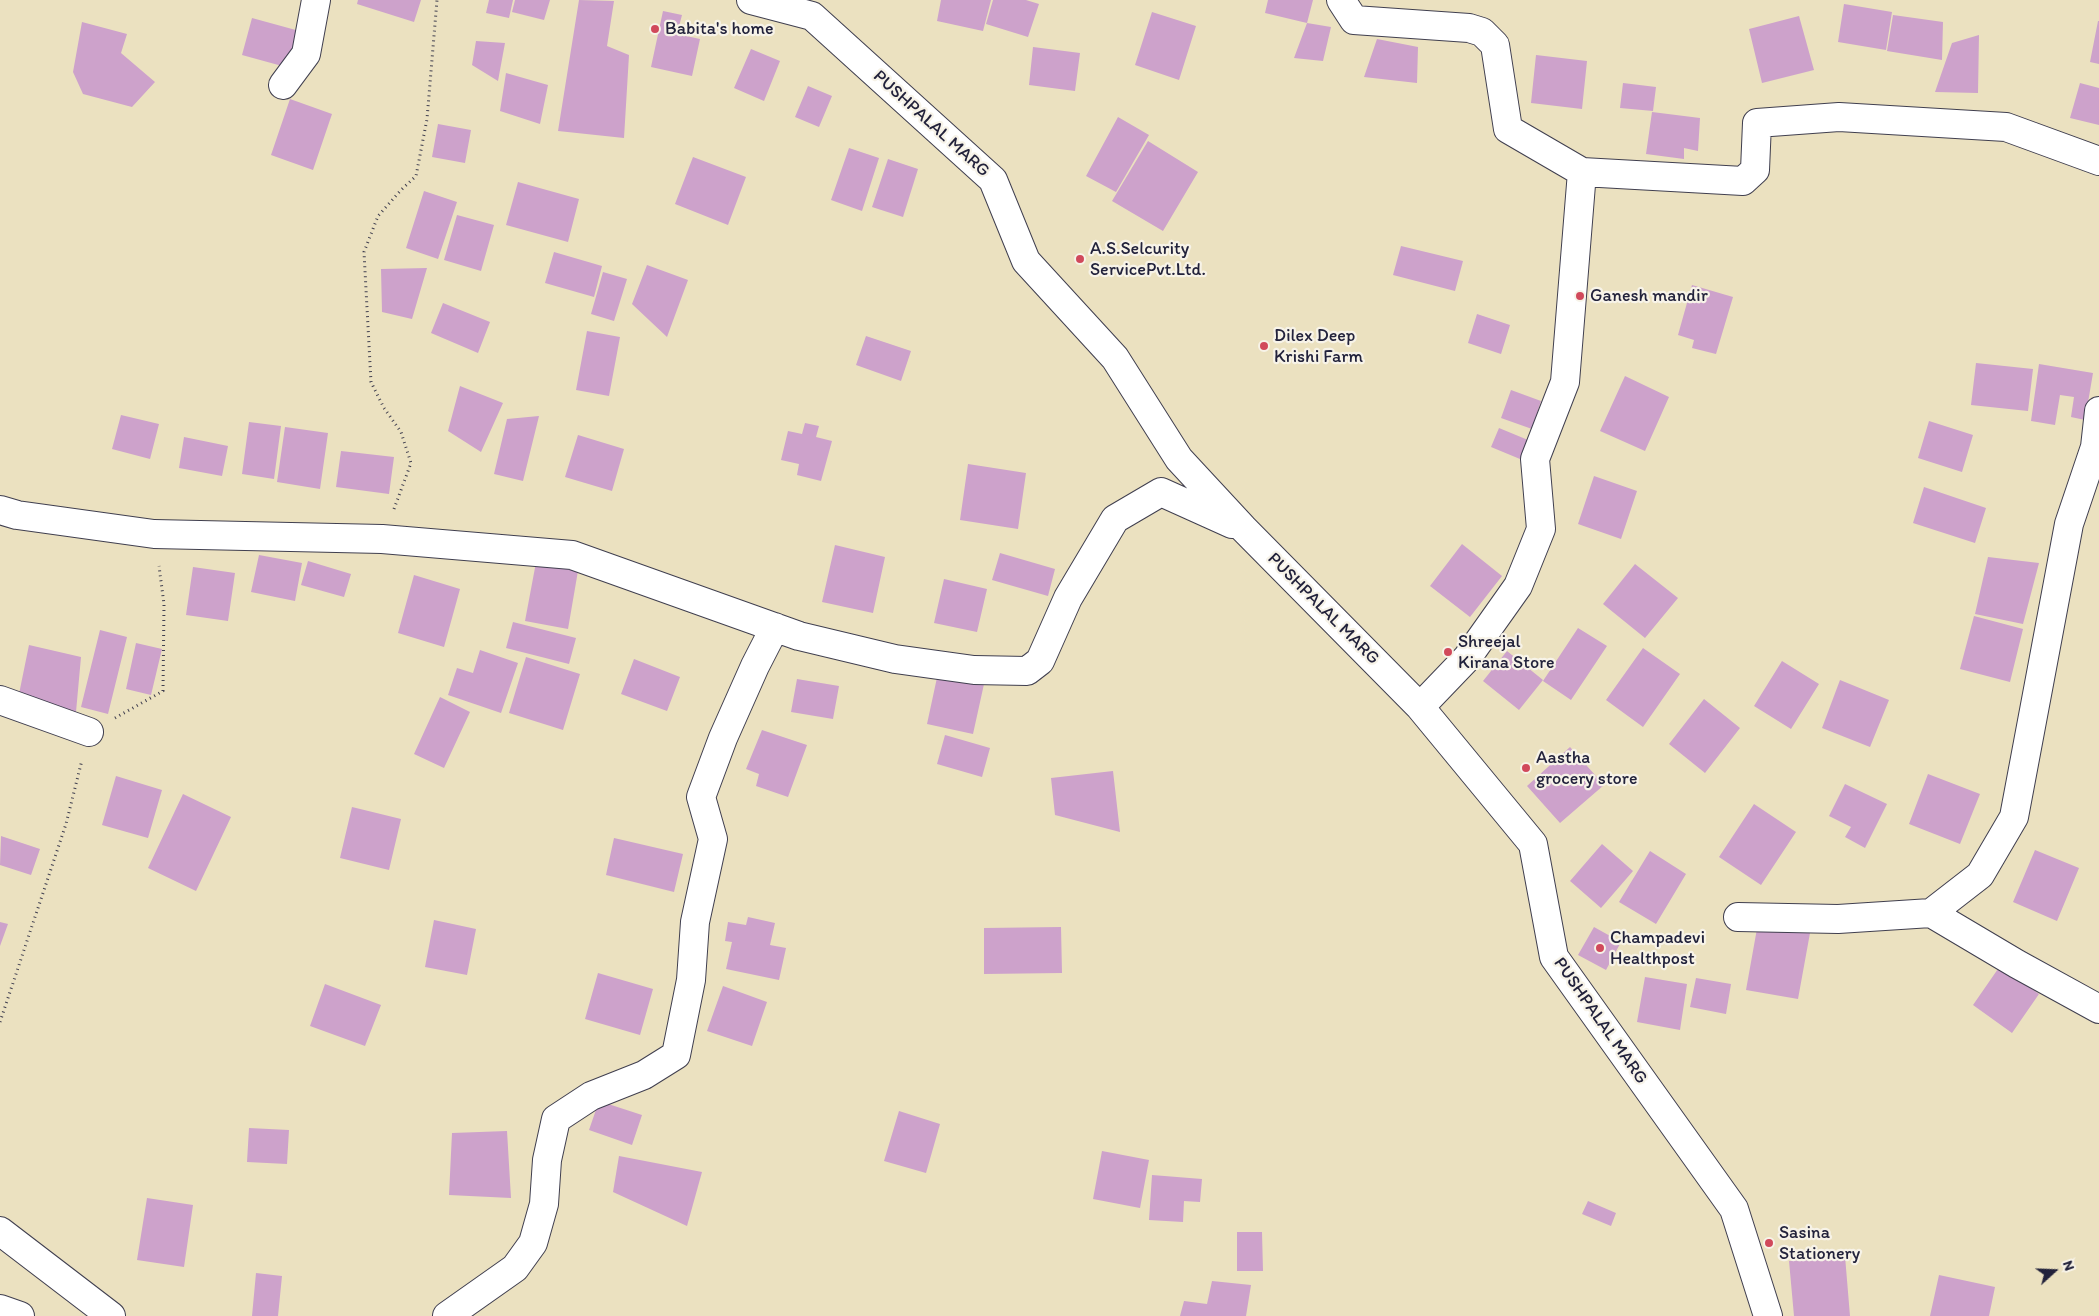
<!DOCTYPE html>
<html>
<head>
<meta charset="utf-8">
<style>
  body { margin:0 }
  #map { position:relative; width:2099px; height:1316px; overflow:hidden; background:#ebe1c0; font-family:Itim,sans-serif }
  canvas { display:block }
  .north { position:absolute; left:2029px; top:1246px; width:50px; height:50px; -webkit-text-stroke:4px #f7f3e8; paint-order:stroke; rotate:70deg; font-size:14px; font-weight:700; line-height:20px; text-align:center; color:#22223b }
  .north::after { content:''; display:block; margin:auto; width:18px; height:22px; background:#22223b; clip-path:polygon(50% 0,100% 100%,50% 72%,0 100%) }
</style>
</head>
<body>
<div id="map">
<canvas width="2099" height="1316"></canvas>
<div class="north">N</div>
</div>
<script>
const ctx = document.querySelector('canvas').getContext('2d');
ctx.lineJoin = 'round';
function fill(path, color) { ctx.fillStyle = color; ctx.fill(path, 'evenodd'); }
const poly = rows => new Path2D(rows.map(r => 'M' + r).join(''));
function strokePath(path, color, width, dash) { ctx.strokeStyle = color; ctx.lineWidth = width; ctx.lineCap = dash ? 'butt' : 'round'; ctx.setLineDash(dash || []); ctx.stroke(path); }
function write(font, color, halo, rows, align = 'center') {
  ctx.font = font + ' Itim,sans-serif'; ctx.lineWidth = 4.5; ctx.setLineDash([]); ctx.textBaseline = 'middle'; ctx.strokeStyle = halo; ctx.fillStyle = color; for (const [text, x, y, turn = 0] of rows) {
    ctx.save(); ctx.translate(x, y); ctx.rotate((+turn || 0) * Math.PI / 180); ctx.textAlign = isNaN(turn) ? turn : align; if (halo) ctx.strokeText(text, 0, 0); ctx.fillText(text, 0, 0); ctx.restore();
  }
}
const building = poly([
  [358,0,421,0,414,22,357,4],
  [489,0,513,0,509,18,486,13],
  [515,0,550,0,544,20,512,12],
  [579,0,614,1,607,46,629,55,624,138,558,131],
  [941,0,991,0,983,31,937,21],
  [993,0,1026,0,1039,4,1028,37,986,24],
  [1268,0,1313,0,1307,23,1265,13],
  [1844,4,1892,12,1886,50,1838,42],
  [663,11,682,15,677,34,700,39,692,76,651,67],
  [1152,12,1196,26,1179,80,1135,65],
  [1893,15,1943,22,1942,60,1887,51],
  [1799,16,1814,70,1762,83,1749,29],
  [252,18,303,32,293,69,242,55],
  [2098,21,2099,21,2099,64,2090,62],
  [82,22,127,34,121,53,155,82,132,107,83,94,73,72],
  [1307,23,1331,27,1323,61,1294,58],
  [1979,35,1978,93,1935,92,1952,43],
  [1377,39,1418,47,1417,83,1364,77],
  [476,41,505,43,498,81,472,65],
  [1033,47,1080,53,1075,91,1029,85],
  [751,49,780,61,764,101,734,88],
  [1536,55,1587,61,1582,109,1531,103],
  [506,73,548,85,540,124,500,111],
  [1623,83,1656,87,1653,111,1620,108],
  [2080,83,2099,88,2099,125,2070,118],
  [808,86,832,96,819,127,795,117],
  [290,99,332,114,313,170,271,155],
  [1652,112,1700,118,1698,151,1684,148,1684,159,1646,154],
  [1118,117,1149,135,1116,192,1086,176],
  [438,124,471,130,465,163,432,157],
  [1148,141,1198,172,1163,231,1112,201],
  [849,148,879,158,862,211,831,200],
  [693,157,746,177,728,225,675,204],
  [888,159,918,169,903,217,872,207],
  [518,182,579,199,568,242,506,225],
  [424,191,457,202,438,259,406,248],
  [457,215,494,225,481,271,444,260],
  [1401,246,1463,261,1455,291,1393,275],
  [554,252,602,266,594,297,545,283],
  [647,265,688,280,667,337,632,304],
  [427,268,412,319,382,312,381,269],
  [603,272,627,279,614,321,591,314],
  [1692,285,1733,297,1716,354,1692,348,1694,340,1678,335],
  [443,303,490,322,478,353,431,333],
  [1477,314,1510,325,1501,354,1468,343],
  [587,331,620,337,609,396,576,390],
  [866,336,911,351,901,381,856,365],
  [1976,363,2033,369,2028,411,1971,405],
  [2039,364,2093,373,2085,420,2071,417,2074,397,2060,395,2055,425,2031,421],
  [1625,376,1669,397,1645,451,1600,431],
  [460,386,503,403,481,452,448,431],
  [1511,390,1541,401,1532,429,1501,418],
  [121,415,159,424,150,459,112,449],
  [539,416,523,481,494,474,507,419],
  [1929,421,1973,435,1962,472,1918,458],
  [249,422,281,426,274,479,242,474],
  [805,423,819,426,816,437,832,441,821,481,797,475,799,464,781,460,788,431,802,434],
  [285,427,328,433,320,489,277,482],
  [1499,428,1528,440,1520,459,1491,447],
  [578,435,624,449,612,491,565,477],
  [184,437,228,446,222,476,179,468],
  [341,451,394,457,389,494,336,487],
  [968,464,1026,473,1018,529,960,520],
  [1594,476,1637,491,1621,539,1578,524],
  [1924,487,1986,508,1975,543,1913,523],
  [1462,544,1502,576,1470,617,1430,586],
  [835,545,885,557,873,613,822,602],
  [1000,553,1055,569,1048,596,992,580],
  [259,555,302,563,295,601,251,592],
  [537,557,579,565,568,629,525,621],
  [1988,557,2039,563,2023,624,1975,614],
  [308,561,351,574,344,597,301,585],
  [1635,564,1678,598,1645,638,1603,604],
  [193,567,235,573,228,621,186,615],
  [414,575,460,589,444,647,398,633],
  [944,579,987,589,977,632,934,623],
  [1974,616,2023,629,2010,682,1960,669],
  [513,622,576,638,569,664,506,648],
  [1578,628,1607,646,1571,700,1543,681],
  [100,630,127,637,108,714,81,707],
  [136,643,162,649,151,695,126,689],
  [29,645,81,657,76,712,19,694],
  [1643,648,1680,674,1643,727,1606,700],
  [480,650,518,663,501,713,448,695,457,668,473,673],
  [1507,651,1543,680,1519,710,1483,681],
  [526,657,580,674,563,730,509,713],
  [634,659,680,677,667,711,621,694],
  [1782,661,1819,684,1791,729,1754,706],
  [938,673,984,684,973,734,927,724],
  [797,679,839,686,833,719,791,712],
  [1840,680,1889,700,1870,747,1822,728],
  [440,697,470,712,444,768,414,754],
  [1704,699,1740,728,1705,773,1669,744],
  [762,730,807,745,788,797,756,786,759,774,746,769],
  [945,735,990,748,982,777,937,764],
  [1570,747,1604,785,1560,823,1527,786],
  [1113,771,1120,832,1055,815,1051,778],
  [1928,774,1980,794,1960,844,1909,824],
  [116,776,162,790,148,838,102,825],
  [1845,784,1887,804,1865,848,1845,837,1851,827,1829,816],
  [183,794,231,817,196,891,148,868],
  [1754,804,1796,832,1761,885,1719,857],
  [352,807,401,819,389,870,340,858],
  [1,836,40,849,31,875,0,865],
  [614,838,683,854,674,892,606,875],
  [1602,844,1633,871,1601,908,1570,881],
  [2035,850,2079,868,2057,921,2013,902],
  [1650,851,1686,874,1656,924,1619,902],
  [748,917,775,923,770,945,786,948,779,980,726,969,732,942,725,941,728,922,746,925],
  [434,920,476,929,467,975,425,967],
  [0,922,8,924,0,946],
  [1758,923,1810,933,1798,999,1746,990],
  [1061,927,1062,973,984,974,984,928],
  [1594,927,1621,942,1606,970,1578,955],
  [2000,966,2039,994,2012,1033,1973,1005],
  [598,973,653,989,640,1035,585,1019],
  [1645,977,1687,984,1680,1030,1637,1022],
  [1696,978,1731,984,1726,1014,1690,1007],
  [325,984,381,1005,365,1046,310,1026],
  [723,986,767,1002,752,1046,707,1031],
  [599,1101,642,1115,632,1145,589,1130],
  [899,1111,940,1124,926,1173,884,1161],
  [249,1128,289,1130,287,1164,247,1162],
  [507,1131,511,1198,449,1195,452,1133],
  [1102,1151,1149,1160,1140,1208,1093,1199],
  [619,1156,702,1172,687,1226,613,1192],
  [1152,1175,1202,1179,1200,1202,1184,1201,1183,1222,1149,1220],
  [147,1198,193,1205,184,1267,137,1260],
  [1588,1201,1616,1213,1611,1226,1582,1214],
  [1237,1232,1262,1232,1263,1271,1237,1271],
  [1845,1256,1850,1316,1794,1316,1789,1261],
  [256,1273,282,1276,278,1316,252,1316],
  [1939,1275,1995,1287,1989,1316,1930,1316],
  [1212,1281,1251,1285,1246,1316,1180,1316,1184,1301,1207,1304]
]);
const path = poly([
  [394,509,411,463,401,432,384,408,371,382,364,252,378,216,401,190,416,176,427,119,437,0],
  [115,718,163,691,164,604,159,566],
  [0,1022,66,824,82,760]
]);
const minor = poly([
  [751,0,812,16,993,180,1026,261,1115,358,1179,459,1243,528,1420,707,1533,844,1554,957,1734,1209,1768,1316],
  [1341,0,1354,20,1469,28,1482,32,1495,45,1508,129,1582,172,1565,382,1535,459,1541,529,1518,586,1467,658,1420,707],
  [283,85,306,54,316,0],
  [1582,172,1743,181,1755,170,1757,123,1839,117,2006,127,2099,161],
  [0,510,17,515,154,534,382,539,572,555,799,636,895,659,974,670,1027,671,1040,661,1068,598,1115,519,1161,492,1232,524],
  [0,700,89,732],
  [1931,913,2017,964,2099,1009],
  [1738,917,1838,919,1931,913,1980,875,2014,817,2069,524,2095,447,2099,411],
  [0,1231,111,1316],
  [0,1309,20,1316],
  [447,1316,515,1268,533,1243,544,1204,547,1160,556,1119,591,1096,644,1075,676,1055,691,980,695,922,713,839,701,797,723,738,755,666,775,627]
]);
const markers = [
  [655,29,5,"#d1495b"],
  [1080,259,5,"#d1495b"],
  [1580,296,5,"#d1495b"],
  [1264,346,5,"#d1495b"],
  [1448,652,5,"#d1495b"],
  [1526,768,5,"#d1495b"],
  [1600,948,5,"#d1495b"],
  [1769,1243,5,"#d1495b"]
];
const poiNames = [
  ["Babita's home",665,29],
  ["A.S.Selcurity",1090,249],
  ["ServicePvt.Ltd.",1090,270],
  ["Ganesh mandir",1590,296],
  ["Dilex Deep",1274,336],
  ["Krishi Farm",1274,357],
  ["Shreejal",1458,642],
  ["Kirana Store",1458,663],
  ["Aastha",1536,758],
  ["grocery store",1536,779],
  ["Champadevi",1610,938],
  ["Healthpost",1610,959],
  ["Sasina",1779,1233],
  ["Stationery",1779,1254]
];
const streetNames = [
  ["PUSHPALAL MARG",931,124,42],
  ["PUSHPALAL MARG",1323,609,45],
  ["PUSHPALAL MARG",1600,1021,55]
];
fill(building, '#cda2cb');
strokePath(minor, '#403f4f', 30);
strokePath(path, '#403f4f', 3, [1, 4]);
strokePath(minor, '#fff', 28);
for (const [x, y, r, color] of markers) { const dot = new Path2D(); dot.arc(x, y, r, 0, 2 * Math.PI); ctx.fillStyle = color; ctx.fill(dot); strokePath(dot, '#f7f3e8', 2); }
write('18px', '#22223b', '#f7f3e8', poiNames, 'left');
write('18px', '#22223b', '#f7f3e8', streetNames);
</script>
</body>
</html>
